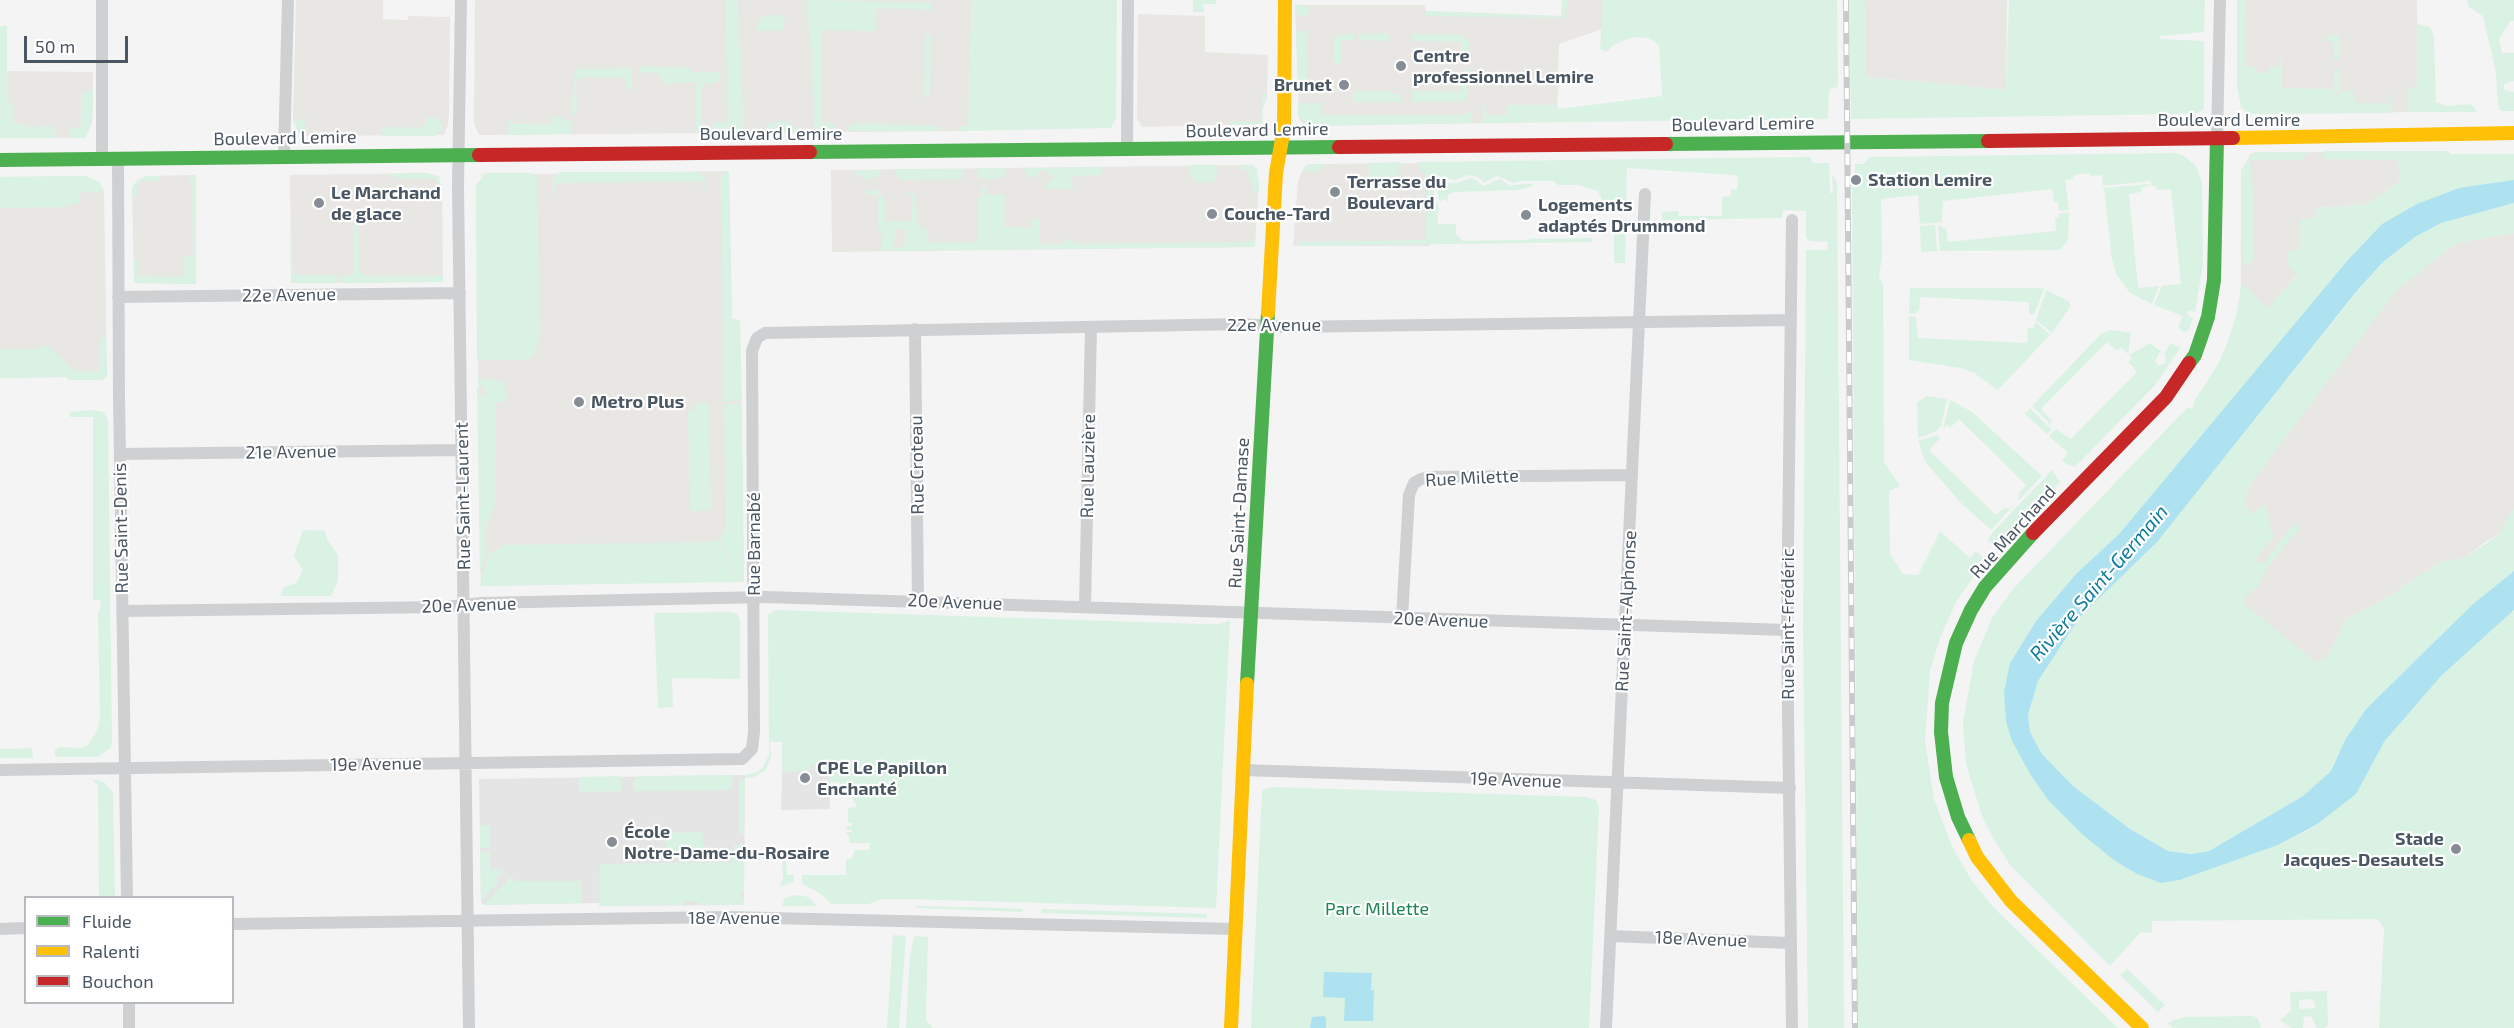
<!DOCTYPE html>
<html>
<head>
<meta charset="utf-8">
<style>
  body { margin:0 }
  #map { position:relative; width:2514px; height:1028px; overflow:hidden; background:#f4f4f4; font-family:"Exo 2",sans-serif }
  canvas { display:block }
  .legend { position:absolute; left:24px; top:896px; width:210px; height:108px; box-sizing:border-box; background:#fff; border:2px solid #b7bbc0; margin:0; padding:8px 10px; list-style:none; font-size:18px; color:#4a5661 }
  .legend li { display:flex; align-items:center; gap:12px; height:30px }
  .legend b { width:30px; border:2px solid #b7bbc0 }
  .scale { position:absolute; left:24px; top:36px; width:104px; height:27px; box-sizing:border-box; border:3px solid #4a5661; border-top:0; padding-left:8px; font-size:18px; line-height:21px; white-space:nowrap; color:#4a5661; -webkit-text-stroke:4px #fff; paint-order:stroke }
</style>
</head>
<body>
<div id="map">
<canvas width="2514" height="1028"></canvas>
<ul class="legend">
<li><b style="height:8px;background:#4caf50"></b>Fluide</li>
<li><b style="height:8px;background:#ffc107"></b>Ralenti</li>
<li><b style="height:8px;background:#c62828"></b>Bouchon</li>
</ul>
<div class="scale">50 m</div>
</div>
<script>
const ctx = document.querySelector('canvas').getContext('2d');
ctx.lineJoin = 'round';
function fill(path, color) { ctx.fillStyle = color; ctx.fill(path, 'evenodd'); }
const poly = rows => new Path2D(rows.map(r => 'M' + r).join(''));
function strokePath(path, color, width, dash) { ctx.strokeStyle = color; ctx.lineWidth = width; ctx.lineCap = dash ? 'butt' : 'round'; ctx.setLineDash(dash || []); ctx.stroke(path); }
function write(font, color, halo, rows, align = 'center') {
  ctx.font = font + ' "Exo 2",sans-serif'; ctx.lineWidth = 4.5; ctx.setLineDash([]); ctx.textBaseline = 'middle'; ctx.strokeStyle = halo; ctx.fillStyle = color; for (const [text, x, y, turn = 0] of rows) {
    ctx.save(); ctx.translate(x, y); ctx.rotate((+turn || 0) * Math.PI / 180); ctx.textAlign = isNaN(turn) ? turn : align; if (halo) ctx.strokeText(text, 0, 0); ctx.fillText(text, 0, 0); ctx.restore();
  }
}
const commercial = poly([
  [296,0,383,0,383,19,408,20,408,16,450,17,449,114,448,125,444,135,300,136,293,118],
  [475,0,978,0,972,1,968,131,479,135,474,124],
  [1562,0,1603,0,1602,29,1559,44,1557,122,1306,126,1299,119,1295,5,1425,5,1426,11,1561,16],
  [1865,0,2007,0,2006,90,1866,77],
  [2237,0,2417,0,2418,112,2254,114,2246,112,2241,106,2237,85],
  [1138,14,1205,16,1205,52,1268,55,1267,97,1263,108,1262,124,1142,127,1137,119],
  [7,71,93,72,92,122,85,138,7,138],
  [2398,151,2400,181,2368,204,2317,208,2316,248,2298,274,2267,310,2245,287,2241,286,2241,171,2251,153],
  [1430,163,1430,246,1293,246,1298,180,1305,166,1316,164],
  [1252,165,1258,170,1256,172,1259,181,1255,247,832,252,831,170],
  [729,171,732,319,740,321,744,581,481,586,476,191,476,185,483,177,481,175],
  [427,173,440,177,438,180,442,185,443,282,291,283,290,175],
  [196,175,196,284,134,283,132,188,135,183,146,176],
  [86,176,99,182,104,191,107,377,101,380,68,380,67,377,0,378,0,177],
  [2514,233,2514,526,2485,542,2465,558,2439,563,2387,598,2347,619,2327,657,2304,671,2228,594,2273,537,2264,505,2251,515,2243,499,2251,483,2395,291,2456,243]
]);
const education = poly([
  [829,741,830,809,781,810,783,742],
  [745,775,744,905,599,906,599,903,484,905,481,903,479,779]
]);
const green = poly([
  [726,0,738,0,744,133,714,133,713,122,727,122],
  [808,0,932,3,932,10,876,8,875,31,822,30,822,122,835,124,835,132,816,132,814,129,811,46,806,6],
  [972,0,1117,0,1116,118,1111,128,959,131,959,127,968,125],
  [1193,0,1216,0,1216,4,1203,4,1204,12,1193,12],
  [1562,0,1567,0,1566,18,1425,16,1425,11,1562,16],
  [1603,0,1837,0,1838,87,1829,89,1828,119,1483,123,1482,106,1486,106,1486,115,1507,115,1508,105,1557,105,1558,109,1662,96,1659,45,1649,38,1633,37,1615,44,1606,52,1600,49],
  [1849,0,1865,0,1866,77,2006,90,2009,0,2205,0,2204,32,2160,36,2160,39,2204,41,2204,109,2198,113,2178,114,1851,119],
  [2237,0,2246,0,2245,67,2256,67,2256,73,2268,73,2269,67,2279,67,2279,57,2282,57,2282,88,2333,89,2336,96,2340,94,2333,87,2334,69,2340,69,2340,91,2353,91,2355,103,2389,103,2389,93,2391,92,2391,113,2254,114,2246,112,2241,106,2237,85],
  [2467,0,2514,0,2514,21,2510,21,2499,39,2502,53,2514,53,2514,81,2504,84,2504,90,2514,92,2514,111,2501,111,2498,105,2496,73,2483,16,2469,7],
  [1295,5,1309,5,1308,16,1298,16],
  [779,14,785,16,783,30,757,31,759,18],
  [2417,24,2430,27,2434,36,2436,102,2446,106,2468,104,2474,106,2476,112,2407,112,2407,90,2418,85],
  [0,26,7,26,7,103,13,103,13,124,26,124,27,127,49,126,56,129,56,138,0,138],
  [1299,31,1307,31,1307,89,1298,88,1296,32],
  [925,32,931,36,930,97,924,97],
  [1341,34,1355,34,1355,40,1341,40,1341,63,1334,63,1334,41,1335,37],
  [1359,34,1390,34,1390,41,1359,40],
  [1412,34,1463,35,1469,41,1469,57,1461,57,1461,42,1412,41],
  [2340,35,2340,60,2334,60,2334,42,2326,41,2326,36],
  [640,66,691,68,692,72,719,72,720,77,717,82,712,84,705,82,702,90,702,134,696,133,695,82,664,84,659,73,640,72],
  [632,68,632,90,627,90,626,78,580,77,576,81,577,111,576,115,571,114,575,69],
  [1465,68,1469,68,1468,96,1465,101,1411,102,1412,91,1460,92,1461,80,1465,79],
  [91,89,93,93,93,108,89,131,85,138,69,138,69,128,81,127,81,95],
  [1354,91,1391,91,1391,94,1401,94,1401,102,1354,102],
  [1262,93,1267,94,1267,97,1263,108,1262,124,1230,125,1230,121,1260,122],
  [1303,103,1321,103,1322,115,1468,115,1468,112,1472,112,1471,123,1306,126,1298,115,1298,106],
  [562,116,563,120,571,120,571,134,508,135,509,119,515,118,511,124,551,124,552,117],
  [427,117,436,117,441,123,442,129,436,136,381,136,381,127,424,128,424,123,427,123],
  [305,118,305,136,300,136,293,121],
  [783,120,795,127,797,132,761,132,769,124],
  [853,123,939,126,942,131,849,131,848,127],
  [2325,151,2448,151,2451,154,2514,154,2514,180,2498,183,2382,224,2347,261,2119,534,2076,574,2036,621,2010,663,2012,741,2030,774,2048,800,2115,861,2137,874,2161,883,2180,880,2278,845,2316,826,2366,775,2384,742,2441,676,2514,610,2514,1028,2379,1028,2384,928,2377,919,2152,921,2152,933,2141,932,2110,966,2010,865,1993,838,1982,816,1966,764,1963,723,1974,661,1992,618,2013,589,2188,407,2191,409,2194,406,2193,403,2217,366,2226,347,2236,316,2241,286,2245,286,2267,309,2298,275,2287,265,2287,251,2300,250,2300,219,2316,219,2317,208,2368,204,2400,181,2397,160,2323,159],
  [2254,152,2308,152,2303,160,2250,160,2252,185,2254,189,2254,258,2248,264,2243,265,2241,171],
  [2175,153,2183,155,2196,166,2202,182,2203,264,2195,312,2189,310,2187,312,2189,317,2193,318,2188,331,2183,332,2178,327,2183,316,2154,305,2162,286,2181,284,2171,189,2157,190,2156,186,2151,186,2151,181,2103,186,2102,175,2091,176,2090,173,2074,175,2074,179,2065,180,2069,210,2059,211,2058,202,2054,202,2052,189,1943,201,1942,222,1920,224,1918,195,1881,199,1882,258,1879,276,1883,284,1884,462,1900,486,1889,491,1890,554,1903,574,1918,575,1940,531,1970,558,1976,551,1985,560,1956,602,1940,638,1930,671,1925,741,1934,799,1951,844,1970,878,1981,892,1993,907,2118,1028,1858,1028,1852,186,1860,186,1860,174,1855,174,1855,164,1863,164,1870,157],
  [1810,157,1813,163,1829,163,1830,193,1833,193,1832,174,1837,183,1844,1028,1808,1028,1803,627,1806,250,1827,250,1828,242,1810,241,1806,238,1806,211,1783,210,1782,218,1662,220,1662,212,1678,211,1679,216,1722,216,1722,197,1731,196,1731,189,1737,190,1738,178,1735,175,1627,168,1626,212,1614,213,1614,202,1603,202,1598,191,1578,185,1558,185,1553,181,1521,181,1514,183,1497,176,1484,183,1478,177,1468,175,1456,180,1445,178,1440,181,1434,189,1434,196,1440,210,1437,211,1438,224,1456,224,1456,234,1463,241,1526,240,1534,238,1536,239,1592,238,1593,242,1300,246,1300,242,1426,240,1425,173,1420,170,1418,162],
  [1401,162,1398,174,1392,182,1381,185,1370,178,1368,163],
  [1309,164,1325,164,1318,172,1303,171,1305,166],
  [1190,165,1217,165,1218,172,1213,182,1195,182,1190,172],
  [1240,165,1252,165,1258,170,1256,172,1259,181,1259,192,1254,193,1248,171,1239,169],
  [1102,167,1101,175,1072,176,1073,189,1046,189,1046,183,1054,179,1053,176,1043,170,1037,173,1036,177,1028,177,1024,168],
  [977,168,1005,168,1005,175,1003,178,979,179],
  [963,169,962,179,902,180,897,177,896,169],
  [855,170,882,170,876,178,867,180,857,175],
  [729,171,732,318,740,321,742,401,724,401,721,176,724,172],
  [560,172,699,172,705,179,705,192,703,192,702,181,556,183,555,194,553,195,553,178],
  [427,173,440,177,438,179,442,189,437,188,436,179,399,178,385,174],
  [486,173,532,173,537,178,540,338,533,356,528,360,477,360,476,191,476,185,483,177,481,175],
  [196,175,196,284,134,283,134,259,137,261,138,276,184,277,183,257,193,256,192,188,188,176],
  [86,176,99,182,104,191,79,193,79,204,69,204,69,207,0,208,0,177],
  [161,176,159,181,142,181,137,185,137,195,133,200,132,188,138,180,146,176],
  [1472,178,1484,186,1500,179,1510,186,1522,184,1533,184,1533,186,1518,190,1454,192,1448,195,1447,201,1443,199,1440,202,1437,190,1442,183,1456,183],
  [2149,184,2149,186,2141,188,2141,192,2129,194,2138,288,2159,286,2152,304,2130,293,2116,274,2112,259,2104,188],
  [981,186,986,186,987,195,1005,195,1004,227,1032,228,1032,219,1039,219,1040,244,1065,244,1065,239,1074,239,1074,244,1249,242,1252,240,1255,240,1255,247,882,251,881,230,878,230,878,195,865,194,864,191,880,190,880,195,884,196,885,222,911,221,911,195,903,195,906,192,915,194,917,224,928,232,929,243,978,242,978,198,981,197],
  [895,229,906,229,904,248,894,247],
  [2514,203,2514,233,2456,243,2396,291,2251,483,2243,499,2251,515,2265,504,2273,537,2255,561,2264,563,2293,524,2300,528,2268,566,2259,586,2245,596,2244,604,2317,663,2327,657,2347,619,2387,598,2439,563,2465,558,2500,534,2512,510,2514,510,2514,571,2473,604,2366,709,2345,740,2331,771,2303,796,2209,851,2191,854,2168,851,2130,829,2073,786,2042,754,2030,732,2028,715,2038,681,2080,617,2158,541,2356,293,2383,262,2415,237,2441,223],
  [291,211,292,211,293,275,337,275,337,283,291,283],
  [2069,212,2068,240,2060,250,1940,251,1938,225,1946,229,1948,242,2056,231,2055,218,2059,218,2059,214],
  [353,221,358,221,359,268,362,274,371,276,443,276,443,282,341,283,340,276,354,275],
  [1935,225,1937,251,1921,252,1920,226],
  [1626,230,1625,263,1614,263,1614,231],
  [1910,288,2037,288,2044,289,2034,315,2029,314,2029,302,1920,297,1919,311,1916,311,1916,314,1909,314],
  [2046,290,2070,302,2070,307,2052,333,2036,320],
  [1909,316,1916,317,1918,338,2027,343,2028,328,2033,328,2036,322,2050,335,1998,390,1974,373,1961,368,1909,360],
  [2111,330,2131,333,2128,354,2121,347,2117,351,2107,342,2041,409,2052,421,2050,422,2053,427,2032,406,2101,334],
  [100,337,106,337,107,377,101,380,68,380,67,377,0,378,0,350,38,349,39,346,48,346,76,372,100,371],
  [2150,343,2162,352,2159,353,2155,362,2159,366,2165,363,2166,356,2164,354,2171,343,2180,348,2156,384,2075,467,2065,463,2062,460,2068,453,2049,436,2056,429,2071,439,2137,372,2128,362,2132,359,2129,355],
  [477,379,504,381,507,398,504,402,495,402,496,504,485,529,485,544,488,552,480,574,477,388,480,388,480,396,485,396,485,386,478,385],
  [1926,396,1947,399,1941,426,1935,432,1918,438,1917,403],
  [1950,400,1972,412,2042,476,2018,501,2017,500,2020,496,2018,494,2026,485,1959,419,1950,428,1947,425,1943,429],
  [709,403,711,507,709,510,690,511,688,411,695,411,694,404],
  [742,404,744,579,742,582,739,582,720,539,726,528,724,405],
  [2030,408,2052,430,2047,434,2025,414],
  [93,410,104,412,108,420,112,742,111,748,98,757,55,757,55,750,59,747,82,748,88,745,98,728,100,716,98,615,101,605,100,600,93,600,93,417,70,417,70,412],
  [1937,435,1940,438,1929,450,1996,515,2005,507,2008,509,2013,506,1991,530,1962,504,1926,463,1918,441],
  [2052,470,2060,482,1997,547,1989,542,1988,540,1993,532],
  [303,530,325,531,327,540,338,555,338,581,331,596,280,596,283,588,296,583,303,570,294,556],
  [719,540,738,582,483,586,480,584,490,552,493,553,503,545,714,542],
  [776,610,1200,624,1220,624,1230,620,1216,908,907,899,882,899,869,904,832,904,818,892,802,884,802,875,846,875,846,860,852,858,855,850,869,850,870,843,849,843,849,835,846,835,846,832,852,832,852,830,846,829,846,826,852,826,852,823,848,823,848,808,857,807,848,791,839,782,829,783,829,773,820,773,820,765,810,766,810,771,782,772,782,742,770,742,771,757,766,770,754,777,745,778,745,775,758,772,763,767,769,755,768,615],
  [731,612,737,614,740,620,740,679,672,678,673,707,658,708,654,613],
  [32,748,33,758,0,758,0,749],
  [732,775,732,790,633,791,633,780,638,776],
  [621,776,621,791,579,792,579,777],
  [92,779,104,782,113,793,115,897,99,897,98,786],
  [739,779,745,780,744,834,739,834],
  [1271,787,1587,797,1596,800,1599,807,1589,1028,1251,1028,1262,791],
  [480,825,490,825,490,848,480,848],
  [703,832,704,857,666,857,666,833],
  [734,845,744,845,744,892,739,892,744,900,744,905,698,905,698,901,684,901,683,905,599,906,600,864,732,862],
  [480,852,490,852,490,869,503,869,503,873,496,879,499,882,481,901],
  [782,856,786,856,787,875,794,875,794,881,780,887,783,878],
  [508,878,514,878,514,881,582,881,581,903,484,905,502,885,504,886],
  [795,895,809,897,817,906,782,906,785,898],
  [917,906,1003,908,1022,909,1023,912,916,908],
  [1041,909,1207,914,1207,918,1041,913],
  [893,935,906,936,899,1028,887,1028],
  [914,936,928,937,926,1020,933,1028,906,1028,910,956],
  [2127,969,2165,1005,2158,1012,2120,975],
  [2327,991,2328,1025,2325,1028,2317,1028,2311,1016,2304,1017,2303,1028,2291,1028,2280,1020,2291,1010,2290,992],
  [2312,999,2315,1003,2315,1008,2299,1009,2299,1000],
  [2253,1016,2258,1019,2261,1028,2173,1028,2168,1023,2173,1020,2185,1017]
]);
const water = poly([
  [2514,180,2514,203,2441,223,2415,237,2383,262,2356,292,2158,541,2080,617,2038,681,2028,715,2030,732,2042,754,2073,786,2130,829,2168,851,2191,854,2209,851,2303,796,2331,771,2345,740,2366,709,2473,604,2514,571,2514,610,2441,676,2384,742,2356,794,2316,825,2278,845,2180,880,2161,883,2137,874,2115,861,2082,834,2048,800,2030,774,2012,741,2006,721,2004,692,2010,663,2036,621,2076,574,2119,534,2347,261,2382,224,2417,204,2459,188],
  [1324,972,1372,973,1371,990,1374,990,1373,1021,1344,1021,1345,998,1323,997],
  [1324,1016,1326,1018,1326,1028,1310,1028,1312,1017]
]);
const street = poly([
  [102,0,102,159],
  [461,0,458,186,469,1028],
  [2217,138,2220,0],
  [1127,149,1128,0],
  [284,156,288,0],
  [118,159,119,396,127,898],
  [1792,220,1787,630,1792,1028],
  [118,297,460,293],
  [915,329,918,601],
  [120,454,462,450],
  [1085,606,1091,327],
  [122,611,446,607,481,603,766,597,1787,630],
  [1402,618,1409,495,1414,483,1421,479,1429,477,1632,475],
  [0,770,742,759,752,749,754,732,752,351,757,338,765,333,1242,324,1284,327,1790,320],
  [1243,770,1790,788],
  [232,924,728,917,1235,929],
  [0,929,26,928],
  [1611,936,1790,943],
  [129,1002,129,1028],
  [1606,1028,1645,194]
]);
const fast = poly([
  [1666,144,1988,141],
  [810,152,1339,147],
  [0,160,479,155],
  [2189,363,2195,355,2208,317,2214,280,2217,138],
  [1247,684,1268,313],
  [1969,840,1958,817,1946,777,1941,732,1942,703,1956,643,1971,610,1985,587,2033,533]
]);
const slow = poly([
  [2233,138,2514,133],
  [1268,313,1276,173,1284,128,1285,0],
  [1969,840,1977,857,2011,901,2142,1028],
  [1231,1028,1247,684]
]);
const jam = poly([
  [1988,141,2233,138],
  [1339,147,1666,144],
  [479,155,810,152],
  [2033,533,2166,397,2189,363]
]);
const rail = poly([
  [1846,0,1855,1028]
]);
const markers = [
  [1401,66,6,"#868d94"],
  [1344,85,6,"#868d94"],
  [1856,180,6,"#868d94"],
  [1335,192,6,"#868d94"],
  [319,203,6,"#868d94"],
  [1212,214,6,"#868d94"],
  [1526,215,6,"#868d94"],
  [579,402,6,"#868d94"],
  [805,778,6,"#868d94"],
  [612,842,6,"#868d94"],
  [2456,849,6,"#868d94"]
];
const poiNames = [
  ["Centre",1413,56],
  ["professionnel Lemire",1413,77],
  ["Brunet",1332,85,"right"],
  ["Station Lemire",1868,180],
  ["Terrasse du",1347,182],
  ["Boulevard",1347,203],
  ["Le Marchand",331,193],
  ["de glace",331,214],
  ["Logements",1538,205],
  ["adaptés Drummond",1538,226],
  ["Couche-Tard",1224,214],
  ["Metro Plus",591,402],
  ["CPE Le Papillon",817,768],
  ["Enchanté",817,789],
  ["École",624,832],
  ["Notre-Dame-du-Rosaire",624,853],
  ["Stade",2444,839,"right"],
  ["Jacques-Desautels",2444,860,"right"]
];
const streetNames = [
  ["Boulevard Lemire",2229,120],
  ["Boulevard Lemire",1743,124,-1],
  ["Boulevard Lemire",1257,130,-1],
  ["Boulevard Lemire",771,134],
  ["Boulevard Lemire",285,138,-1],
  ["22e Avenue",289,295,-1],
  ["22e Avenue",1274,325],
  ["21e Avenue",291,452,-1],
  ["Rue Croteau",917,465,-91],
  ["Rue Lauzière",1088,466,-89],
  ["Rue Milette",1472,478,-3],
  ["Rue Saint-Laurent",463,496,-91],
  ["Rue Saint-Damase",1239,513,-87],
  ["Rue Saint-Denis",121,528,-91],
  ["Rue Marchand",2013,532,-48],
  ["Rue Barnabé",754,544,-90],
  ["20e Avenue",955,602,2],
  ["20e Avenue",469,605,-2],
  ["Rue Saint-Alphonse",1626,611,-87],
  ["20e Avenue",1441,620,2],
  ["Rue Saint-Frédéric",1788,624,-90],
  ["19e Avenue",376,764,-1],
  ["19e Avenue",1516,780,2],
  ["18e Avenue",734,918],
  ["18e Avenue",1701,939,2]
];
const parkNames = [
  ["Parc Millette",1377,909]
];
const waterNames = [
  ["Rivière Saint-Germain",2099,583,-49]
];
fill(commercial, '#e8e7e3');
fill(education, '#e6e5e6');
fill(green, '#d9f2e3');
fill(water, '#aee2f0');
strokePath(street, '#ced0d2', 12);
strokePath(fast, '#4caf50', 14);
strokePath(slow, '#ffc107', 14);
strokePath(jam, '#c62828', 14);
strokePath(rail, '#c9cacc', 6);
strokePath(rail, '#fff', 4, [11]);
for (const [x, y, r, color] of markers) { const dot = new Path2D(); dot.arc(x, y, r, 0, 2 * Math.PI); ctx.fillStyle = color; ctx.fill(dot); strokePath(dot, '#fff', 2); }
write('bold 18px', '#4a5661', '#fff', poiNames, 'left');
write('18px', '#4a5661', '#fff', streetNames);
write('18px', '#17864f', '#fff', parkNames);
write('italic 20px', '#0c7c9b', '#fff', waterNames);
</script>
</body>
</html>
